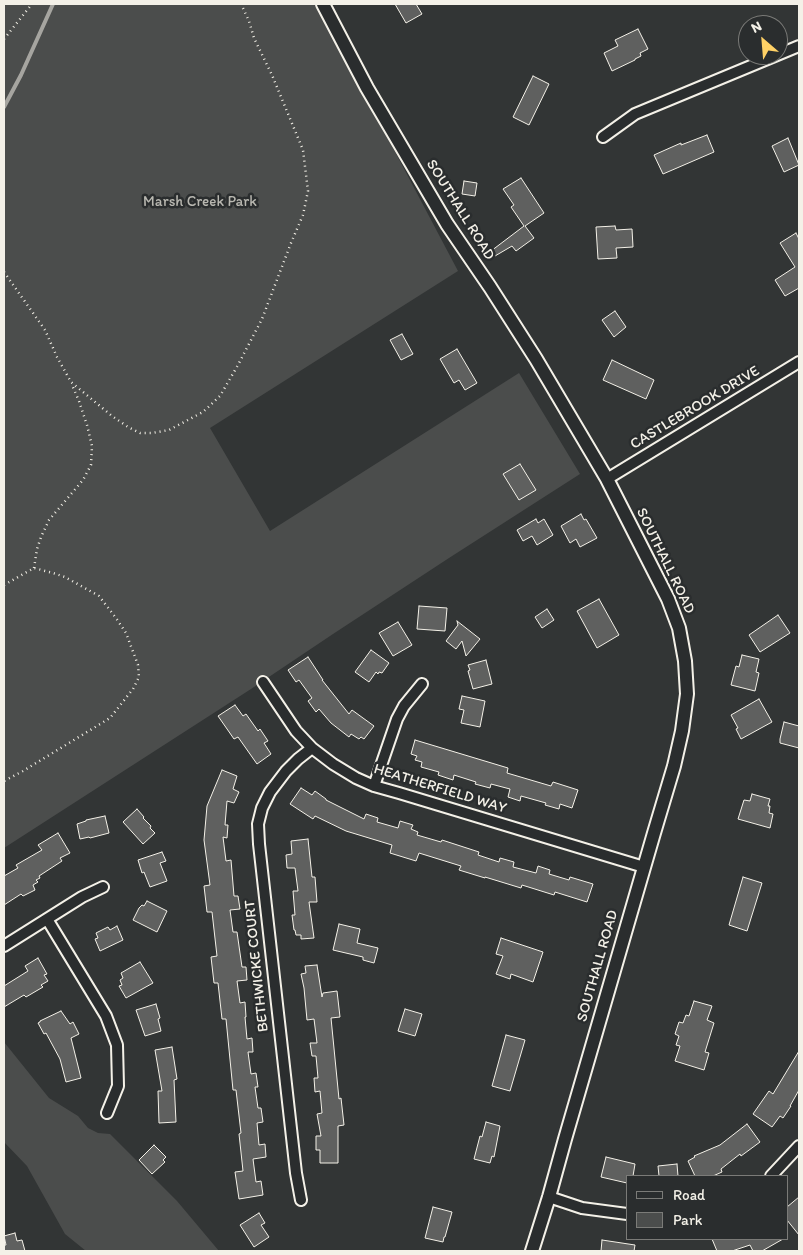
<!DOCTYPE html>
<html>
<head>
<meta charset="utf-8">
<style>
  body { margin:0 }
  #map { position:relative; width:803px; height:1255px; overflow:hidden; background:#323535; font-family:Itim,sans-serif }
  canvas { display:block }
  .frame { position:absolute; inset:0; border:5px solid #f4f1e8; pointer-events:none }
  .legend { position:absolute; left:626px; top:1175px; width:162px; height:65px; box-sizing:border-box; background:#2a2d2e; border:1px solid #7b7b78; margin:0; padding:6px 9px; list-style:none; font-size:15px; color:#f4f1e8 }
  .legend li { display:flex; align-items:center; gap:10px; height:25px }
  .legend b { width:25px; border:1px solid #7b7b78 }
  .north { position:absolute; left:738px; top:15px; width:50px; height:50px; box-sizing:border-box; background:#2a2d2e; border:1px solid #7b7b78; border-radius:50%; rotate:333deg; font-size:14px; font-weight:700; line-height:20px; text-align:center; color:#f4f1e8 }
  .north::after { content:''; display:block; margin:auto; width:18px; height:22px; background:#ffd166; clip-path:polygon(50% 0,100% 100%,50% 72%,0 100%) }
</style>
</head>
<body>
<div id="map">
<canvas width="803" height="1255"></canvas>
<div class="frame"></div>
<ul class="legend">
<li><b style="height:6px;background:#2a2d2e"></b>Road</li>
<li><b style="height:14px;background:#4b4d4c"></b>Park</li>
</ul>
<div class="north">N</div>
</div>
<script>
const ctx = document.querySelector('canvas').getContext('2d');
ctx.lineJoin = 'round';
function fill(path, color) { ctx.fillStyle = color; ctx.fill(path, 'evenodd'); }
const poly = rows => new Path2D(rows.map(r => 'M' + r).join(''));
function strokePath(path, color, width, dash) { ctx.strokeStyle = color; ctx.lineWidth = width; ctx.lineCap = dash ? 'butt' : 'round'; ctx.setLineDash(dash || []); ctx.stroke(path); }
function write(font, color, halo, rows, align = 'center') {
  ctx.font = font + ' Itim,sans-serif'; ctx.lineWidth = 5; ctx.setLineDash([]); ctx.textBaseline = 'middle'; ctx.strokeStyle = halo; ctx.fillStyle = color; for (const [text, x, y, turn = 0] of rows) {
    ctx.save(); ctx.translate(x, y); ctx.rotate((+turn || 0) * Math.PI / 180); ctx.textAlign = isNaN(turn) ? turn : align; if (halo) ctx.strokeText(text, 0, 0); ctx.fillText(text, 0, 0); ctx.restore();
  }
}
const green = poly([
  [4,4,317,4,458,271,210,428,270,531,519,373,580,474,449,558,333,634,251,689,4,848],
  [4,1042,49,1098,78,1116,88,1128,98,1133,110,1134,177,1201,219,1251,86,1251,65,1234,27,1166,4,1142]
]);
const stream = poly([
  [4,107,21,75,53,4]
]);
const building = poly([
  [395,4,416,4,422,14,406,23,395,4],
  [638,29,648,49,640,53,641,56,635,59,635,60,612,71,604,53,618,46,615,40,638,29],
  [533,76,549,84,529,125,513,117,533,76],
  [707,135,714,152,663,174,654,155,681,143,681,145,707,135],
  [788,138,799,165,784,172,772,146,788,138],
  [521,178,544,213,525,226,534,238,516,251,512,246,495,256,491,251,524,226,511,207,514,205,503,189,521,178],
  [464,181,477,183,475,196,462,194,464,181],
  [615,226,616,230,632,229,633,247,616,248,617,258,598,259,596,227,615,226],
  [796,233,799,239,799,288,785,296,775,280,795,267,780,243,796,233],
  [615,311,626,327,614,337,602,320,615,311],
  [402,334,413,354,401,360,390,340,402,334],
  [457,349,477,383,465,390,459,380,454,383,440,359,457,349],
  [612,360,654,380,646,399,603,380,612,360],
  [520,464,536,490,519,500,503,474,520,464],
  [581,514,584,520,586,519,597,538,580,547,576,539,570,543,561,526,581,514],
  [536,519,538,523,544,519,553,535,537,545,532,536,523,541,517,530,536,519],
  [599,599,619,635,597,648,577,611,599,599],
  [419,606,447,608,445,631,417,629,419,606],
  [547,609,554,620,542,628,535,617,547,609],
  [778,615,790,633,760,652,749,635,778,615],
  [457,621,480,639,466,656,462,641,456,649,446,641,458,625,457,621],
  [398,622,412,645,393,656,379,633,398,622],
  [371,650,389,663,382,673,379,672,378,674,376,672,369,682,355,672,371,650],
  [742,655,759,659,756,672,759,673,755,691,731,685,736,666,739,667,742,655],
  [308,657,323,680,322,680,349,714,352,710,374,726,364,739,361,737,359,739,351,734,349,737,331,723,319,709,316,712,308,701,312,698,299,680,296,682,288,670,308,657],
  [486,660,492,684,473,689,468,671,470,670,468,665,486,660],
  [462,696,485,701,480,727,461,723,464,710,459,709,462,696],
  [759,699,772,722,741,739,736,729,738,728,731,715,759,699],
  [235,705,243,716,246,714,258,731,260,729,268,741,264,743,271,754,257,764,238,737,234,739,218,716,235,705],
  [784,722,799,726,799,748,780,743,780,739,784,722],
  [415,740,508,768,507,773,551,786,553,782,578,790,572,808,560,804,559,809,545,805,546,803,521,796,520,801,508,797,510,789,491,784,490,788,475,784,476,782,454,775,453,780,438,775,439,772,421,767,422,762,415,760,417,756,411,754,415,740],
  [222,770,237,776,233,789,239,792,234,803,227,801,225,825,228,825,227,838,223,837,226,861,231,860,234,896,238,896,240,909,230,910,233,932,237,932,242,967,246,967,247,980,237,981,240,1003,245,1002,246,1017,245,1017,247,1039,252,1038,253,1052,248,1052,251,1074,256,1073,258,1087,255,1087,258,1108,261,1108,263,1122,257,1123,259,1145,265,1144,266,1157,253,1159,256,1182,261,1181,263,1195,239,1199,235,1172,243,1171,239,1134,241,1133,236,1090,233,1090,226,1019,222,1019,218,983,214,983,211,957,217,956,212,912,207,912,204,886,210,885,204,840,207,806,222,770],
  [301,788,312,795,315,791,326,799,326,800,364,819,366,814,378,818,377,822,398,828,400,821,413,825,411,829,418,832,417,835,441,842,442,840,479,852,478,855,499,862,500,858,514,862,513,867,536,873,538,866,550,870,549,874,569,880,570,877,593,884,587,902,555,892,554,895,522,885,521,888,485,877,485,878,459,870,461,866,419,853,416,861,390,853,392,845,346,831,315,816,313,819,290,804,301,788],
  [752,794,770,799,768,806,770,806,769,813,773,814,770,828,738,819,744,800,750,801,752,794],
  [137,809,144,817,143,818,151,826,150,828,155,833,143,844,123,822,137,809],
  [105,816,109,833,90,838,89,837,80,839,77,824,86,821,86,820,105,816],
  [58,833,70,853,60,858,62,861,39,876,40,878,36,880,38,882,33,885,35,890,23,896,21,894,4,905,4,876,18,868,16,865,42,850,38,845,58,833],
  [308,839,312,877,315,877,317,902,309,902,314,938,301,939,301,935,296,935,295,930,294,930,292,915,295,915,293,891,298,891,295,868,287,868,286,855,292,854,291,841,308,839],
  [162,852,166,861,160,863,167,881,150,887,144,872,142,873,138,860,162,852],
  [743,877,762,883,747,931,729,925,743,877],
  [147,901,167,911,157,932,133,920,139,908,142,905,144,906,147,901],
  [339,924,360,929,357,943,378,948,374,963,363,960,363,957,333,950,339,924],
  [117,926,123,940,100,951,95,939,98,938,96,933,108,927,110,930,117,926],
  [501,938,543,952,533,982,511,974,510,979,496,974,503,956,496,954,501,938],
  [38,958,47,974,44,975,48,981,41,985,43,987,26,997,24,995,4,1007,4,986,28,971,25,966,38,958],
  [140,962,153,983,126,998,119,986,122,985,120,980,123,978,121,973,140,962],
  [317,965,322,997,323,993,337,991,340,1017,331,1018,339,1099,341,1098,344,1125,338,1126,338,1163,320,1163,320,1150,316,1150,316,1136,321,1136,317,1114,322,1113,320,1091,315,1092,314,1078,318,1078,316,1056,312,1056,310,1043,317,1043,314,1019,307,1020,304,988,301,974,306,973,305,966,317,965],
  [694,1001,712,1006,707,1020,714,1023,705,1052,709,1053,704,1070,675,1061,680,1046,676,1045,679,1036,675,1034,679,1022,683,1023,686,1015,689,1016,694,1001],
  [156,1004,160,1018,158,1019,161,1031,145,1036,136,1010,156,1004],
  [405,1009,422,1014,415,1036,398,1031,405,1009],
  [61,1011,70,1024,73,1022,79,1034,71,1038,81,1078,66,1082,60,1059,46,1033,44,1034,38,1023,40,1022,40,1021,61,1011],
  [506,1035,525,1040,510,1091,492,1086,506,1035],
  [172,1047,177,1079,174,1080,176,1122,159,1123,158,1091,162,1091,155,1050,172,1047],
  [799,1051,799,1090,790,1106,791,1106,783,1118,780,1116,772,1127,753,1114,769,1091,773,1094,799,1051],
  [486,1122,500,1126,494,1157,492,1156,490,1163,474,1159,480,1136,482,1137,486,1122],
  [747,1124,760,1142,741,1156,740,1154,721,1169,722,1172,713,1176,695,1176,688,1161,695,1157,694,1156,720,1145,747,1124],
  [154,1145,166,1157,163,1160,165,1162,152,1174,139,1160,154,1145],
  [606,1157,635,1164,633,1176,627,1176,627,1183,601,1177,606,1157],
  [677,1164,678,1176,659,1176,658,1166,677,1164],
  [799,1197,799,1235,787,1220,787,1207,799,1197],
  [433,1207,452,1212,445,1237,444,1237,443,1242,425,1238,433,1207],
  [259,1213,265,1223,261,1225,269,1237,254,1247,240,1225,259,1213],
  [15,1233,17,1241,22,1240,25,1251,4,1251,4,1245,6,1245,4,1236,15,1233],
  [712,1239,783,1239,762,1251,753,1251,750,1245,732,1251,717,1251,712,1239],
  [602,1240,635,1245,634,1251,601,1251,602,1240]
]);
const path = poly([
  [4,39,32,4],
  [4,272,45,330,57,357,71,382,112,416,128,427,140,433,152,433,169,430,203,412,220,396,238,365,262,319,291,243,303,215,308,191,303,150,272,75,254,38,249,21,241,4],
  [34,568,37,549,41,537,49,520,83,480,91,465,92,446,87,425,79,401,72,385],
  [4,585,34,568,53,573,65,577,99,596,116,618,126,633,138,665,139,677,133,689,110,718,23,771,4,781]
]);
const minor = poly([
  [603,137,635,114,799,46],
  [607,479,799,362],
  [263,682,296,731,312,748,333,764,356,778,374,786,399,793,644,867],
  [374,786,397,719,404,706,422,684],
  [47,919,106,1016,117,1045,118,1086,107,1113],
  [4,946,82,897,103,887],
  [771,1176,799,1146],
  [549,1197,582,1208,627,1214],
  [301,1200,296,1173,259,844,258,824,262,808,270,792,286,771,298,759,312,748]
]);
const tertiary = poly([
  [323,4,367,88,447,224,490,287,536,359,607,479,668,599,679,628,685,661,687,694,682,731,674,766,654,833,565,1139,549,1197,532,1251]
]);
const parkNames = [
  ["Marsh Creek Park",200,202]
];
const streetNames = [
  ["SOUTHALL ROAD",460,210,58],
  ["CASTLEBROOK DRIVE",695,408,-31],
  ["SOUTHALL ROAD",665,561,64],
  ["HEATHERFIELD WAY",440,789,17],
  ["BETHWICKE COURT",257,966,-96],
  ["SOUTHALL ROAD",598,966,-74]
];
fill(green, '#4b4d4c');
strokePath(stream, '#a6a5a0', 4);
fill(building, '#5f605f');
strokePath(building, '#f4f1e8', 1);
strokePath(minor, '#f4f1e8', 14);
strokePath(tertiary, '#f4f1e8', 16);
strokePath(path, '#f4f1e8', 2.5, [1, 4]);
strokePath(minor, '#2a2d2e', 10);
strokePath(tertiary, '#2a2d2e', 12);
write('15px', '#b9b8b1', '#2a2d2e', parkNames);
write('15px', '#f4f1e8', '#2a2d2e', streetNames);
</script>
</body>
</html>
